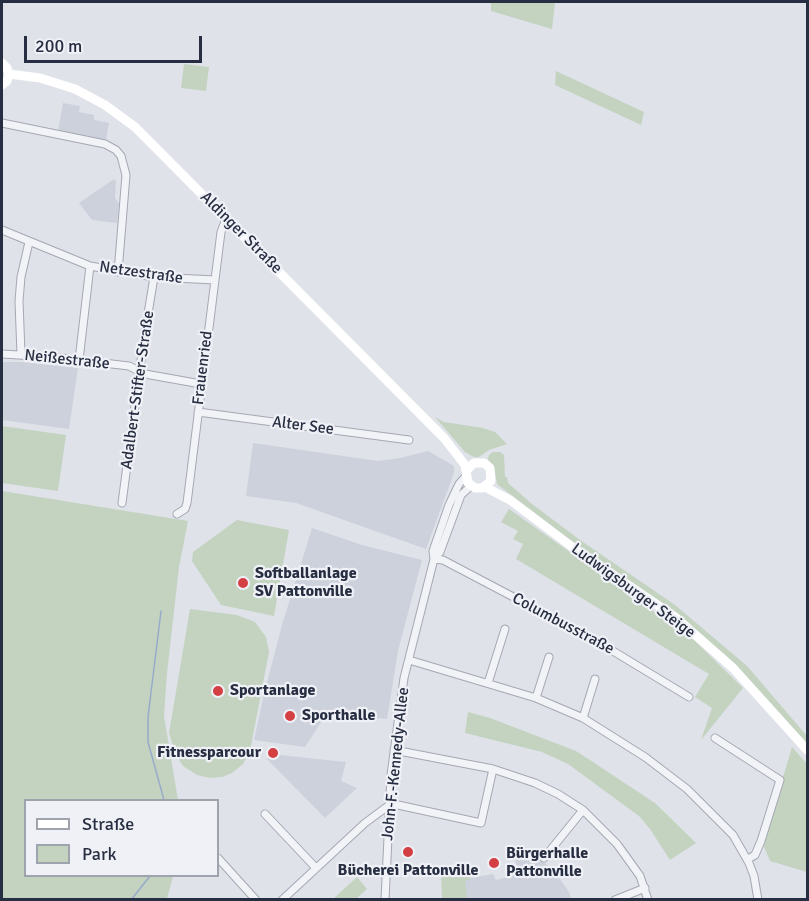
<!DOCTYPE html>
<html>
<head>
<meta charset="utf-8">
<style>
  body { margin:0 }
  #map { position:relative; width:809px; height:901px; overflow:hidden; background:#dfe2e9; font-family:Signika,sans-serif }
  canvas { display:block }
  .frame { position:absolute; inset:0; border:3px solid #272e41; pointer-events:none }
  .legend { position:absolute; left:24px; top:799px; width:195px; height:78px; box-sizing:border-box; background:#eff1f7; border:2px solid #9fa3ae; margin:0; padding:8px 10px; list-style:none; font-size:18px; color:#272e41 }
  .legend li { display:flex; align-items:center; gap:12px; height:30px }
  .legend b { width:30px; border:2px solid #9fa3ae }
  .scale { position:absolute; left:24px; top:36px; width:178px; height:27px; box-sizing:border-box; border:3px solid #272e41; border-top:0; padding-left:8px; font-size:18px; line-height:21px; white-space:nowrap; color:#272e41; -webkit-text-stroke:4px #eff1f7; paint-order:stroke }
</style>
</head>
<body>
<div id="map">
<canvas width="809" height="901"></canvas>
<div class="frame"></div>
<ul class="legend">
<li><b style="height:8px;background:#fff"></b>Straße</li>
<li><b style="height:16px;background:#c3d3c0"></b>Park</li>
</ul>
<div class="scale">200 m</div>
</div>
<script>
const ctx = document.querySelector('canvas').getContext('2d');
ctx.lineJoin = 'round';
function fill(path, color) { ctx.fillStyle = color; ctx.fill(path, 'evenodd'); }
const poly = rows => new Path2D(rows.map(r => 'M' + r).join(''));
function strokePath(path, color, width, dash) { ctx.strokeStyle = color; ctx.lineWidth = width; ctx.lineCap = dash ? 'butt' : 'round'; ctx.setLineDash(dash || []); ctx.stroke(path); }
function write(font, color, halo, rows, align = 'center') {
  ctx.font = font + ' Signika,sans-serif'; ctx.lineWidth = 4.5; ctx.setLineDash([]); ctx.textBaseline = 'middle'; ctx.strokeStyle = halo; ctx.fillStyle = color; for (const [text, x, y, turn = 0] of rows) {
    ctx.save(); ctx.translate(x, y); ctx.rotate((+turn || 0) * Math.PI / 180); ctx.textAlign = isNaN(turn) ? turn : align; if (halo) ctx.strokeText(text, 0, 0); ctx.fillText(text, 0, 0); ctx.restore();
  }
}
const built = poly([
  [63,103,80,106,79,112,94,115,94,120,109,123,106,140,58,131],
  [114,179,116,181,115,198,119,204,117,223,92,220,79,203],
  [2,362,24,362,78,368,69,429,2,420],
  [253,443,378,461,400,458,428,451,454,466,454,473,426,549,296,503,246,496],
  [312,528,362,545,422,560,398,651,387,719,327,713,305,747,254,740,265,690,282,625],
  [270,754,346,762,341,781,357,788,325,818,267,759],
  [521,844,544,862,557,875,569,892,571,899,446,899,465,879,493,874,496,880,515,875,513,868,517,866,512,847]
]);
const green = poly([
  [491,2,555,2,552,29,491,11],
  [184,64,209,67,206,91,181,88],
  [556,71,644,112,641,125,555,85],
  [435,417,444,422,483,428,495,432,507,444,489,450,479,457,474,457,465,452],
  [2,426,66,435,58,491,2,483],
  [493,452,500,452,504,455,505,477,507,477,508,483,532,504,580,540,675,605,747,666,807,736,807,747,734,666,497,484,495,472,488,459,489,455],
  [2,491,188,521,179,567,167,673,164,716,178,800,26,800,26,876,173,876,167,899,2,899],
  [509,509,693,639,743,688,701,740,712,708,695,697,709,674,516,559,523,544,513,539,518,531,501,522],
  [237,520,289,530,274,616,221,605,192,561,193,552],
  [190,609,237,615,255,622,266,637,269,652,250,751,243,764,232,773,222,777,210,778,197,775,183,766,176,755,169,733],
  [468,712,490,718,576,751,655,803,696,843,670,860,650,829,639,816,568,764,542,752,465,733],
  [792,747,807,764,807,872,770,861,763,844],
  [468,871,471,879,465,881,467,899,442,899,441,876,454,875],
  [357,877,367,889,356,899,333,899]
]);
const stream = poly([
  [161,611,148,717,148,742,164,800],
  [131,900,150,876]
]);
const street = poly([
  [2,123,105,144,116,150,121,156,126,175,118,272],
  [2,230,90,266,154,277,215,280],
  [2,354,52,357,129,366,145,374,201,384],
  [21,354,19,301,21,277,29,242],
  [79,360,90,266],
  [198,412,409,440],
  [122,503,144,338,154,277],
  [177,514,185,509,187,503,221,232,226,219],
  [434,559,443,560,557,620,608,648,689,697],
  [434,559,440,552,461,495,471,486],
  [409,660,536,698,583,718,645,757,687,789,733,835,749,863,754,876,758,900],
  [488,683,505,629],
  [536,698,549,657],
  [583,718,595,679],
  [715,738,780,780,761,841,755,855,748,859],
  [394,750,493,769,535,783,558,794,583,810,617,844,640,876,648,900],
  [265,814,316,868],
  [218,858,256,900],
  [544,858,583,810],
  [282,900,365,823,388,806,398,805,481,823,493,769],
  [385,900,391,775,404,678,434,559,433,551,449,505,459,484,466,476],
  [615,900,645,888]
]);
const secondary = poly([
  [2,63,7,68,9,74,7,81,2,85],
  [9,74,40,78,75,89,105,105,135,127,444,438,465,465,468,483,475,488,482,488,491,481,490,468,484,463,474,463,466,471],
  [485,487,510,500,571,546,675,617,733,668,808,751]
]);
const markers = [
  [243,583,6,"#d43f43"],
  [218,691,6,"#d43f43"],
  [290,716,6,"#d43f43"],
  [273,753,6,"#d43f43"],
  [408,852,6,"#d43f43"],
  [494,863,6,"#d43f43"]
];
const streetNames = [
  ["Aldinger Straße",241,233,45],
  ["Netzestraße",141,273,8],
  ["Neißestraße",67,360,6],
  ["Frauenried",203,368,-83],
  ["Adalbert-Stifter-Straße",138,390,-82],
  ["Alter See",303,426,7],
  ["Ludwigsburger Steige",633,591,36],
  ["Columbusstraße",563,624,28],
  ["John-F.-Kennedy-Allee",396,764,-84]
];
const poiNames = [
  ["Softballanlage",255,574],
  ["SV Pattonville",255,592],
  ["Sportanlage",230,691],
  ["Sporthalle",302,716],
  ["Fitnessparcour",261,753,"right"],
  ["Bürgerhalle",506,854],
  ["Pattonville",506,872],
  ["Bücherei Pattonville",408,871,"center"]
];
fill(built, '#cdd1db');
fill(green, '#c3d3c0');
strokePath(stream, '#99abcb', 1.5);
strokePath(street, '#a4a8b3', 9);
strokePath(street, '#f2f3f7', 7);
strokePath(secondary, '#fff', 9);
for (const [x, y, r, color] of markers) { const dot = new Path2D(); dot.arc(x, y, r, 0, 2 * Math.PI); ctx.fillStyle = color; ctx.fill(dot); strokePath(dot, '#eff1f7', 2); }
write('16px', '#272e41', '#eff1f7', streetNames);
write('bold 16px', '#272e41', '#eff1f7', poiNames, 'left');
</script>
</body>
</html>
